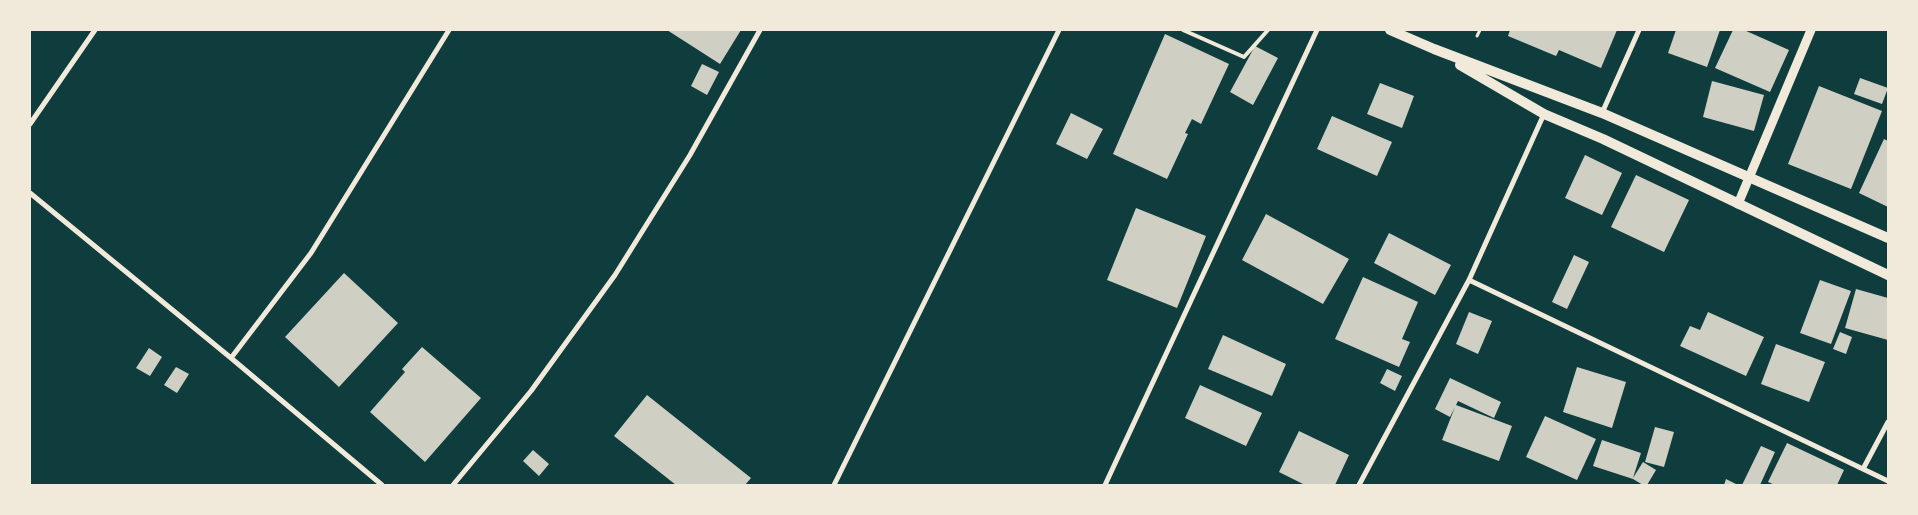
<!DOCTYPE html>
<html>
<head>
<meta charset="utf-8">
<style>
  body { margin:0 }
  #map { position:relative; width:1918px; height:515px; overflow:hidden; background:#0f3d3e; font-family:"Sofia Sans Condensed",sans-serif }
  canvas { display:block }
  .frame { position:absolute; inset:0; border:31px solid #f1e9da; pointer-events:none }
</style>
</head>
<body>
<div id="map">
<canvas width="1918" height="515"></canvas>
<div class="frame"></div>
</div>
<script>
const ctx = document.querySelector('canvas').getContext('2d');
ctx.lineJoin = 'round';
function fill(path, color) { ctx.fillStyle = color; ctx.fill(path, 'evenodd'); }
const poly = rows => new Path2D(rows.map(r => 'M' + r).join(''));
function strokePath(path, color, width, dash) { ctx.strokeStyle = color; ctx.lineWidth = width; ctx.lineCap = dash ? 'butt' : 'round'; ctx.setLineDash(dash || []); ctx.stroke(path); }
const building = poly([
  [667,30,741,30,720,64],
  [1510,30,1617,30,1601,68,1559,50,1556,56,1508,36],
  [1676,30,1720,30,1707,67,1668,53],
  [1733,30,1744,30,1789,50,1770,92,1715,68],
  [1165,34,1229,64,1201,124,1192,119,1185,133,1188,134,1167,179,1113,154],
  [1255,46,1278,58,1253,105,1230,92],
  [702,64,719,72,707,95,691,86],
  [1860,78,1888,88,1882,104,1854,94],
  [1712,81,1764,95,1754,131,1703,117],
  [1380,83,1414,96,1402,128,1367,114],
  [1819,86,1882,111,1851,189,1788,164],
  [1071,113,1103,129,1087,159,1056,144],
  [1332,116,1392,142,1377,176,1317,149],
  [1884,139,1888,141,1888,207,1859,193],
  [1585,155,1622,173,1602,215,1565,198],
  [1636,175,1689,200,1664,252,1611,227],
  [1136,208,1206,236,1177,308,1107,280],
  [1266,214,1349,259,1323,304,1242,260],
  [1389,233,1451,265,1435,295,1374,263],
  [1574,255,1589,262,1567,309,1552,302],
  [344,273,398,323,339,387,285,337],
  [1363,277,1418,302,1402,339,1410,342,1399,367,1335,339],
  [1820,280,1851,291,1831,344,1800,333],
  [1856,289,1888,298,1888,340,1845,328],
  [1469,312,1492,321,1478,354,1456,344],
  [1708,312,1764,337,1746,376,1680,346,1690,326,1700,330],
  [1840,332,1852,337,1846,354,1833,349],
  [1223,335,1286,364,1272,396,1208,369],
  [1776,344,1825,362,1809,402,1761,384],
  [422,347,481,398,425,462,370,412,405,372,402,369],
  [149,348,162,357,150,376,136,368],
  [176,367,189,374,177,393,164,385],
  [1577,367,1626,382,1612,428,1563,412],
  [1387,369,1402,376,1395,391,1380,383],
  [1450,378,1501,402,1494,418,1458,401,1456,405,1512,426,1499,461,1442,440,1455,407,1450,417,1435,409],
  [1200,385,1262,413,1246,446,1185,418],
  [647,395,751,478,745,485,676,485,614,436],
  [1545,416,1596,439,1577,480,1526,457],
  [1655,427,1674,432,1664,467,1645,462],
  [1299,431,1349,455,1335,485,1305,485,1279,472],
  [1602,440,1641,453,1633,478,1643,462,1656,470,1647,485,1643,485,1633,479,1593,466],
  [1787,443,1844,470,1837,485,1775,485,1768,482],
  [1761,446,1775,452,1760,485,1742,485],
  [533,450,549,464,539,476,523,461],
  [1726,479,1738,485,1724,485]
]);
const path = poly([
  [1477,36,1480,30]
]);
const service = poly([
  [1183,30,1244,57,1268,30]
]);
const minor = poly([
  [1602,113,1639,30],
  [30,124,95,30],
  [30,193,231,358,382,485],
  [1469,280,1888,481],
  [231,358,311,253,449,30],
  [1863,469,1888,422],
  [453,485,531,391,615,275,690,155,760,30],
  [834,485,1059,30],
  [1105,485,1317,30],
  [1359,485,1469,280,1544,114]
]);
const tertiary = poly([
  [1738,204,1811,30]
]);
const secondary = poly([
  [1390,30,1434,49,1602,113,1888,238],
  [1460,65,1544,114,1603,139,1888,275]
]);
fill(building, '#cfcfc3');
strokePath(path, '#f1e9da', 3);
strokePath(service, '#f1e9da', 4);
strokePath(minor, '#f1e9da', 5);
strokePath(tertiary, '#f1e9da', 9);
strokePath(secondary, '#f1e9da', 10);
</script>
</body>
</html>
